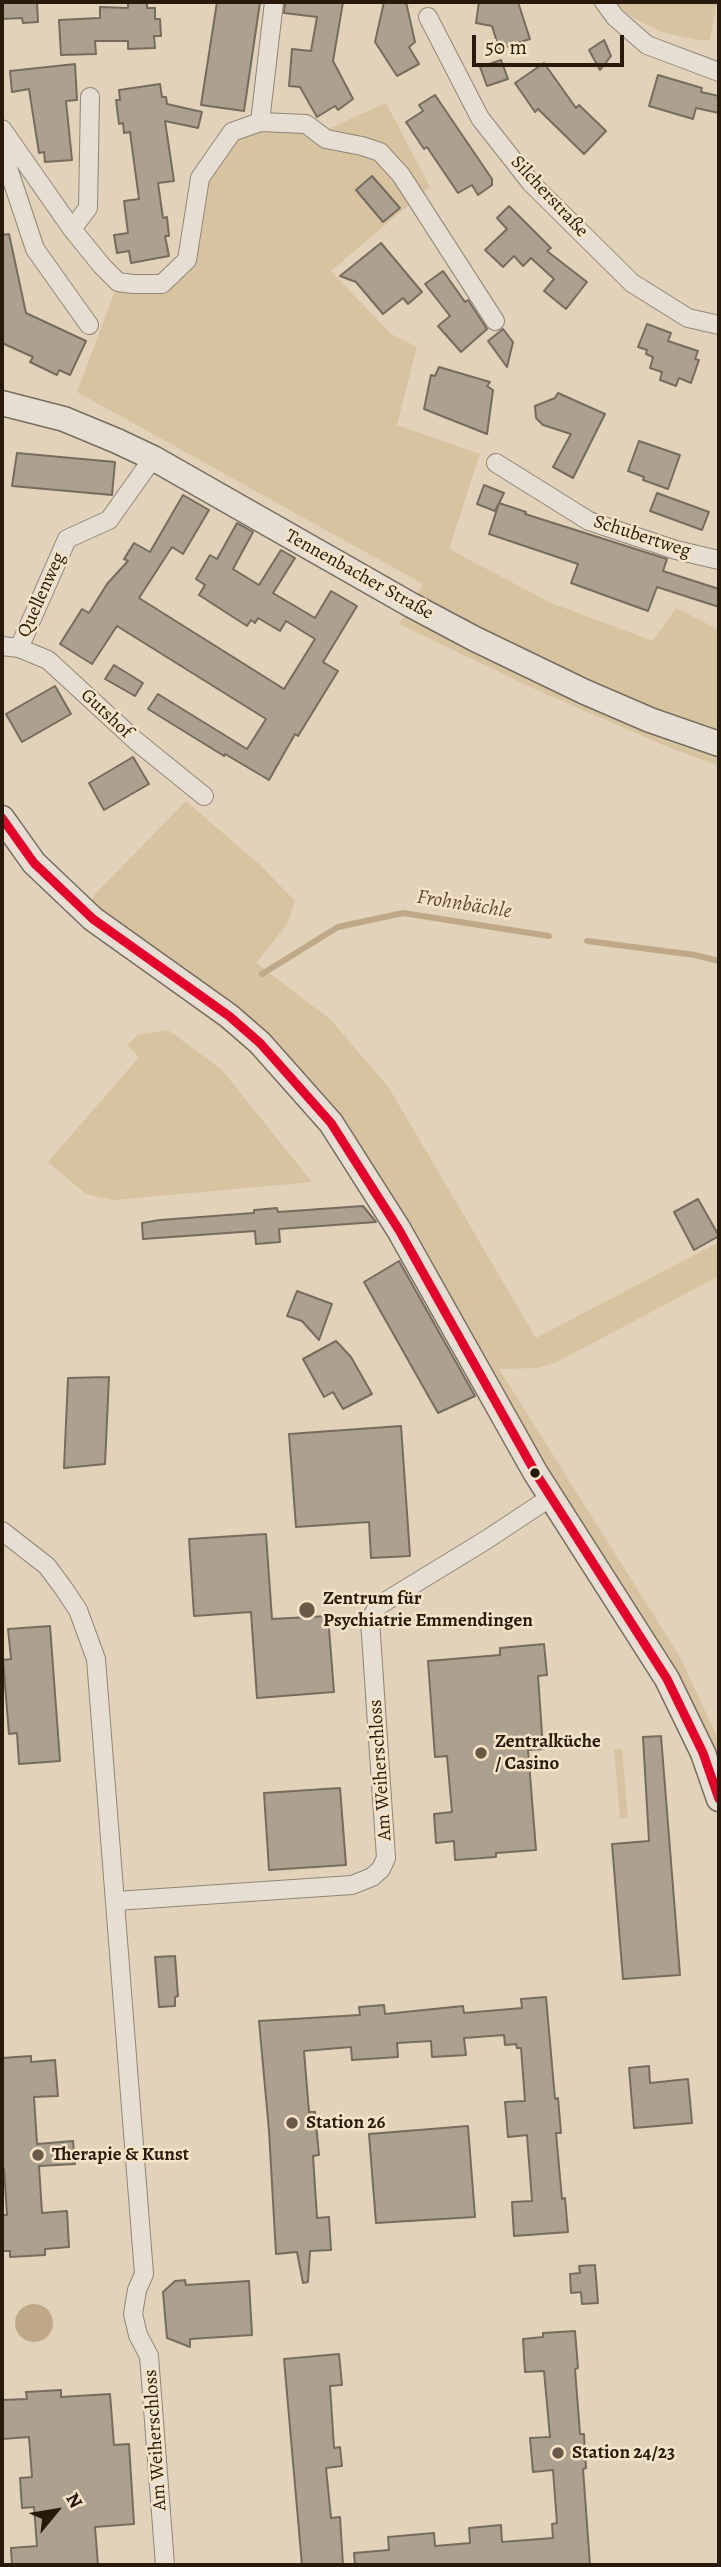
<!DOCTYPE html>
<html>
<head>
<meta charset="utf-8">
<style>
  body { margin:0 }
  #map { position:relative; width:721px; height:2567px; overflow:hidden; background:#e2d2b9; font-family:Alegreya,serif }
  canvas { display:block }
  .frame { position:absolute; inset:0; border:4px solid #271a0a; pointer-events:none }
  .north { position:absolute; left:21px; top:2476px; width:70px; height:70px; -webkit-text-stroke:5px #f7e4c6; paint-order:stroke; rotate:60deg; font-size:19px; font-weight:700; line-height:28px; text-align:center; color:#271a0a }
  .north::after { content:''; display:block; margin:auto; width:24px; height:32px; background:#271a0a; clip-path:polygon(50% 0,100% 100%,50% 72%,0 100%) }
  .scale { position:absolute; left:472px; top:35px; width:152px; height:32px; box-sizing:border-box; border:4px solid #271a0a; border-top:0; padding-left:9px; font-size:21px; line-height:24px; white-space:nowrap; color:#271a0a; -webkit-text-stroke:5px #f7e4c6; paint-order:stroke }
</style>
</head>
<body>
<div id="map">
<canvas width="721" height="2567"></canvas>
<div class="frame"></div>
<div class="north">N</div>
<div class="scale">50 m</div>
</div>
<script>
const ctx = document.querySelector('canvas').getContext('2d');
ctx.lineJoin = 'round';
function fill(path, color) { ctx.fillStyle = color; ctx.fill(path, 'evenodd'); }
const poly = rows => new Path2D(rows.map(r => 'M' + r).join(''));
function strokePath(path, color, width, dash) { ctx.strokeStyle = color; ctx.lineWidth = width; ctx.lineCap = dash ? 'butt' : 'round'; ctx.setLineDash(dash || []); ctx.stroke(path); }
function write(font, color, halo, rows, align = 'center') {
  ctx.font = font + ' Alegreya,serif'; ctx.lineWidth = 5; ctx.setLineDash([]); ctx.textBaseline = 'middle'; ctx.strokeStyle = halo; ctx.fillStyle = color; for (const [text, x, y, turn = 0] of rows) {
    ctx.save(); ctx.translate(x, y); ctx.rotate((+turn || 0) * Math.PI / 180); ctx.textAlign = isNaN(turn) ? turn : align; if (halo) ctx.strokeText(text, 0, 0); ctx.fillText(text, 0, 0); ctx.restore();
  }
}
const green = poly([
  [614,2,717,2,710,40,698,40,661,32,625,13],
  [386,103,430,187,331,271,391,334,417,347,397,425,480,454,449,549,551,603,653,641,676,608,719,630,719,766,663,745,537,690,399,624,423,584,77,392,118,283,133,287,188,262,202,178,233,134,261,125,317,134],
  [186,801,261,866,295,901,288,923,256,963,331,1020,389,1088,536,1338,719,1242,719,1276,555,1363,537,1368,499,1369,680,1657,719,1741,719,1816,682,1718,335,1147,254,1053,76,919,97,892],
  [168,1030,222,1070,312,1182,114,1200,86,1194,48,1162,139,1057,127,1045,137,1035],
  [622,1749,628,1818,620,1819,614,1750]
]);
const water = poly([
  '15 2323a19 19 0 1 1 38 0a19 19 0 1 1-38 0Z'
]);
const stream = poly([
  [587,941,695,955,719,961],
  [262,974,338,927,403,913,549,936]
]);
const building = poly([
  [2,2,37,2,38,22,23,23,22,18,2,19,2,2],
  [128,2,147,2,147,8,155,8,155,19,160,19,161,36,154,36,155,48,128,49,128,41,95,41,96,54,61,55,59,20,100,18,100,7,128,8,128,2],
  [217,2,260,2,244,111,201,105,217,2],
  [285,2,343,2,333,61,353,99,338,110,335,106,317,117,300,87,289,86,292,49,311,51,317,17,284,13,285,2],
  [384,2,406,2,415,42,409,47,419,64,397,76,375,42,384,2],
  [479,2,518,2,530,39,499,49,492,26,476,23,479,2],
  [604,40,611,56,600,70,589,50,604,40],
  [501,60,508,79,487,86,480,67,501,60],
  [544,63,576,108,579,105,606,131,584,154,538,109,535,112,515,83,544,63],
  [75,64,77,100,66,101,72,160,45,162,44,152,39,153,29,89,12,92,10,71,75,64],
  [658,75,702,88,701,92,719,96,719,113,696,108,693,119,649,106,658,75],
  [160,84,162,97,166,97,167,104,202,112,198,128,165,121,174,181,158,183,163,218,167,217,169,236,165,236,169,256,131,263,129,251,117,253,114,235,128,233,124,201,139,199,130,132,124,133,123,123,119,124,116,100,120,100,119,90,160,84],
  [435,95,492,179,492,185,478,195,472,185,458,193,427,147,424,149,406,122,423,111,419,105,435,95],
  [372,176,400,208,383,222,356,190,372,176],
  [509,206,551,248,547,251,587,282,566,309,544,291,554,279,531,258,523,266,514,256,503,267,485,250,507,229,497,218,509,206],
  [9,234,26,313,86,341,70,375,59,370,57,375,30,362,33,357,2,343,2,235,9,234],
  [381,243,422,292,408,304,403,298,383,314,356,282,340,276,381,243],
  [443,271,465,302,468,300,487,329,461,352,438,326,450,316,425,284,443,271],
  [647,324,671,333,668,341,698,351,695,359,699,360,691,383,679,378,676,386,660,380,662,372,650,368,653,357,646,354,647,350,638,347,647,324],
  [503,329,513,342,507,367,488,341,503,329],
  [439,367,490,382,487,386,493,390,487,434,424,409,431,375,435,376,439,367],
  [558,393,605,414,573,478,553,467,571,434,543,425,536,418,535,406,555,398,558,393],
  [639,441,680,455,668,489,643,480,644,477,628,471,639,441],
  [17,453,115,462,112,495,12,486,17,453],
  [484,485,504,493,495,511,477,504,484,485],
  [657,493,709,512,702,530,650,511,657,493],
  [183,495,209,510,183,554,172,547,139,598,284,689,315,639,286,621,280,631,258,618,255,623,251,620,247,626,199,595,205,585,196,579,210,555,217,559,237,523,253,532,233,569,259,585,281,550,295,558,273,593,315,618,331,591,357,606,323,662,338,671,298,736,295,734,269,780,225,754,224,756,148,709,158,694,247,749,266,719,117,626,92,664,60,644,82,609,89,613,107,584,128,561,124,559,134,543,150,552,183,495],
  [499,503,526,512,525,514,667,559,663,571,719,589,719,607,657,587,648,611,571,583,578,564,489,534,499,503],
  [114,665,143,683,135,696,105,679,114,665],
  [55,686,71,714,22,742,6,714,55,686],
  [133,757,149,784,104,810,89,783,133,757],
  [698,1199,719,1236,694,1250,674,1212,698,1199],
  [363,1206,376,1222,279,1229,280,1242,256,1244,255,1231,143,1239,142,1223,160,1220,254,1213,254,1210,277,1208,278,1212,363,1206],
  [399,1261,475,1396,438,1413,364,1282,399,1261],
  [297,1291,332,1304,319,1340,302,1321,287,1316,297,1291],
  [336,1341,351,1357,372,1394,343,1409,333,1392,324,1397,303,1359,336,1341],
  [109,1377,105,1464,64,1468,68,1378,109,1377],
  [401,1426,410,1556,371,1558,369,1522,296,1527,289,1434,401,1426],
  [266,1534,272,1619,328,1616,334,1692,257,1698,251,1612,194,1616,189,1539,266,1534],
  [50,1626,60,1761,19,1764,17,1733,9,1734,3,1660,11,1659,8,1629,50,1626],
  [544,1644,547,1675,538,1676,543,1749,528,1750,536,1850,496,1853,496,1857,455,1860,454,1841,436,1843,434,1814,452,1812,447,1756,435,1757,428,1661,500,1655,500,1648,544,1644],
  [661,1736,680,1975,623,1979,612,1844,649,1841,643,1737,661,1736],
  [340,1788,346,1865,269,1870,264,1793,340,1788],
  [175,1956,178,1996,175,1997,175,2006,159,2007,155,1957,175,1956],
  [546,1997,555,2099,558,2098,561,2133,556,2133,562,2199,565,2198,568,2232,514,2236,512,2202,532,2201,527,2135,508,2137,505,2102,525,2101,521,2048,517,2048,516,2044,505,2045,504,2035,464,2038,466,2055,432,2057,431,2041,397,2043,398,2057,352,2060,351,2047,304,2051,309,2112,315,2112,319,2155,313,2156,317,2218,329,2217,331,2250,310,2251,308,2282,303,2283,297,2252,276,2254,269,2131,259,2021,360,2015,359,2007,384,2005,385,2014,463,2006,464,2013,522,2008,521,1999,546,1997],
  [31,2056,31,2062,55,2060,58,2096,34,2097,37,2144,73,2141,75,2164,39,2166,42,2213,67,2211,69,2247,45,2249,45,2255,10,2257,10,2251,2,2251,2,2215,7,2215,4,2169,2,2169,2,2058,31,2056],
  [649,2066,650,2083,688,2079,692,2123,634,2128,629,2068,649,2066],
  [468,2126,475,2217,376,2223,369,2134,468,2126],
  [595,2265,598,2303,582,2304,581,2292,571,2293,570,2274,580,2273,579,2266,595,2265],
  [185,2280,186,2285,249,2281,252,2335,190,2339,190,2347,167,2338,163,2292,175,2281,185,2280],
  [575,2331,578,2368,575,2369,580,2434,584,2434,586,2468,583,2469,590,2565,355,2565,354,2553,389,2550,388,2537,434,2533,435,2546,470,2543,469,2528,501,2525,502,2542,553,2538,552,2524,557,2523,553,2470,533,2472,530,2438,550,2437,544,2371,525,2372,523,2339,543,2337,543,2333,575,2331],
  [339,2354,342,2385,330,2386,334,2448,340,2447,342,2466,326,2468,331,2518,340,2517,343,2565,302,2565,284,2359,339,2354],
  [61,2390,61,2397,110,2394,114,2445,129,2444,134,2524,95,2527,98,2565,12,2565,11,2548,37,2546,34,2507,22,2508,20,2478,32,2477,29,2437,2,2439,2,2400,27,2399,26,2392,61,2390]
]);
const street = poly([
  [604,2,615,17,647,45,719,72],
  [428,17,480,118,531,183,632,283,688,318,719,325],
  [260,122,274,2],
  [2,129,72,229,102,266,118,282,133,284,162,284,187,260,200,178,232,132,260,122,306,124,326,139,362,146,380,152,401,175,495,321],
  [2,134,6,162,35,249,89,325],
  [72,229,88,208,90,97],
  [496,463,589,521,676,550,719,560],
  [2,646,19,648,48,660,136,741,204,796],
  [19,648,67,539,109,520,153,458],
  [2,1531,47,1566,64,1589,78,1610,96,1659,144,2274,137,2290,133,2314,138,2335,149,2356,165,2565],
  [116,1901,352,1885,372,1877,381,1869,386,1858,370,1620,378,1606,486,1540,551,1497]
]);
const secondary = poly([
  [2,403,64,419,117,441,153,458,411,605,475,639,585,692,650,720,719,744],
  [2,818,34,863,93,919,229,1016,260,1043,331,1123,399,1230,535,1472,667,1679,703,1753,719,1799]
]);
const bus1 = poly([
  [2,818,34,863,93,919,229,1016,260,1043,331,1123,399,1230,535,1472,667,1679,703,1753,719,1799]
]);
const markers = [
  [535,1473,6,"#271a0a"],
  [307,1610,9,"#685a47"],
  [481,1753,7,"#685a47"],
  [292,2123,7,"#685a47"],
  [38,2155,7,"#685a47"],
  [558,2453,7,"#685a47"]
];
const streetNames = [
  ["Silcherstraße",549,197,47],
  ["Schubertweg",642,537,18],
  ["Tennenbacher Straße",359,575,29],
  ["Quellenweg",42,595,-66],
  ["Gutshof",106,714,43],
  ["Am Weiherschloss",381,1770,-94],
  ["Am Weiherschloss",156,2440,-94]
];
const poiNames = [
  ["Zentrum für",323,1599],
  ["Psychiatrie Emmendingen",323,1621],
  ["Zentralküche",495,1742],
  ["/ Casino",495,1764],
  ["Station 26",306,2123],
  ["Therapie & Kunst",52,2155],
  ["Station 24/23",572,2453]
];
const waterNames = [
  ["Frohnbächle",464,905,9]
];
fill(green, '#d8c3a1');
fill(water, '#bea887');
strokePath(stream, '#bea887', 6);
fill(building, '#aca08f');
strokePath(building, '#766c5e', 2);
strokePath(street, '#908676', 20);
strokePath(secondary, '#766c5e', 27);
strokePath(street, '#e6ded2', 18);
strokePath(secondary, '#e6ded2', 24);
strokePath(bus1, '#e4002b', 9);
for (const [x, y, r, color] of markers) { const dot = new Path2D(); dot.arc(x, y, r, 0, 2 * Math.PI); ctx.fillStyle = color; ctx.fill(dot); strokePath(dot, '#f7e4c6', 2.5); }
write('19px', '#271a0a', '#f7e4c6', streetNames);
write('bold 19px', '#271a0a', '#f7e4c6', poiNames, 'left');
write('italic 21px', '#5d4c34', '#f7e4c6', waterNames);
</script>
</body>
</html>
